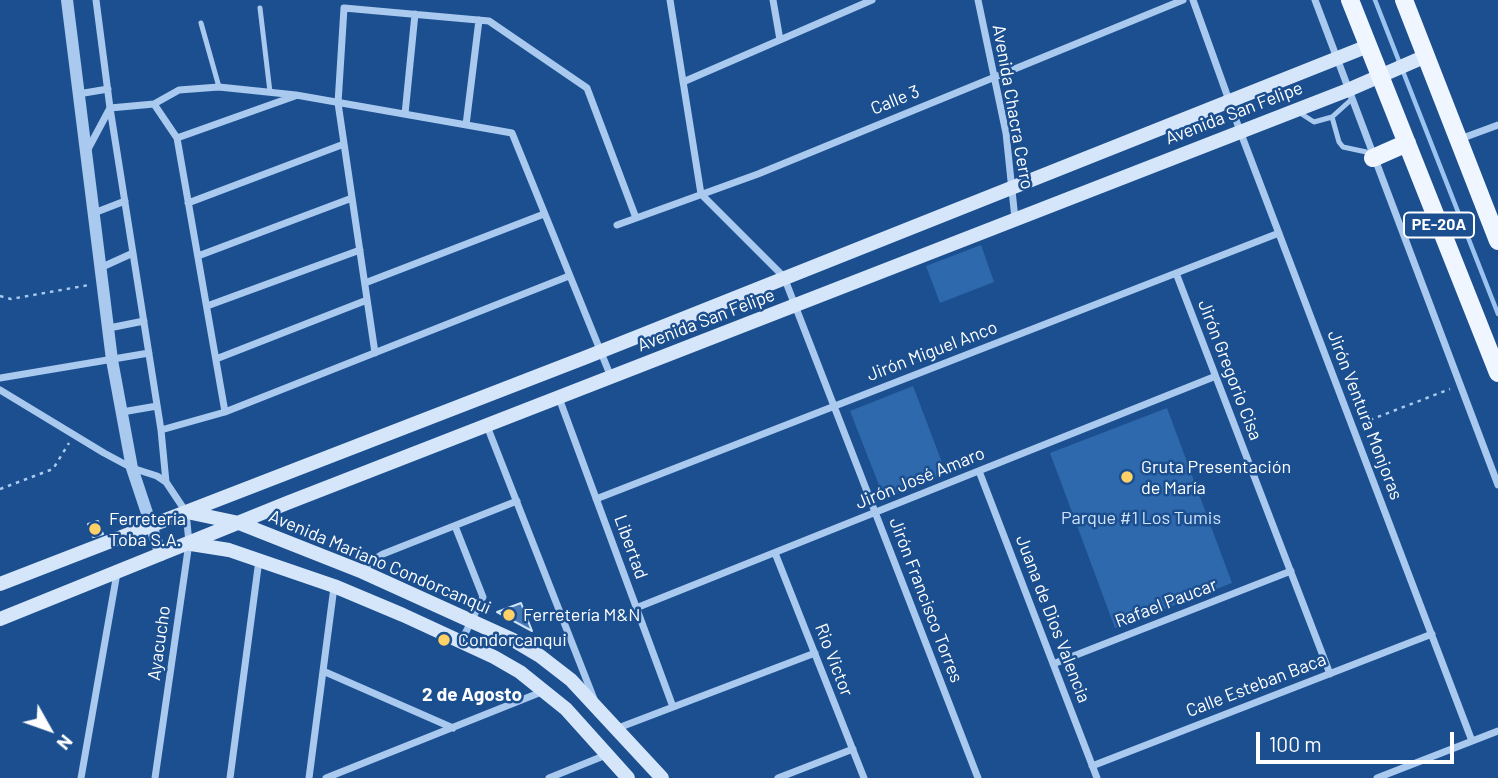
<!DOCTYPE html>
<html>
<head>
<meta charset="utf-8">
<style>
  body { margin:0 }
  #map { position:relative; width:1498px; height:778px; overflow:hidden; background:#1b4f8f; font-family:Barlow,sans-serif }
  canvas { display:block }
  .north { position:absolute; left:14px; top:694px; width:70px; height:70px; -webkit-text-stroke:5px #1b4f8f; paint-order:stroke; rotate:130deg; font-size:19px; font-weight:700; line-height:28px; text-align:center; color:#fff }
  .north::after { content:''; display:block; margin:auto; width:24px; height:32px; background:#fff; clip-path:polygon(50% 0,100% 100%,50% 72%,0 100%) }
  .scale { position:absolute; left:1256px; top:732px; width:198px; height:32px; box-sizing:border-box; border:4px solid #fff; border-top:0; padding-left:9px; font-size:21px; line-height:24px; white-space:nowrap; color:#fff; -webkit-text-stroke:5px #1b4f8f; paint-order:stroke }
</style>
</head>
<body>
<div id="map">
<canvas width="1498" height="778"></canvas>
<div class="north">N</div>
<div class="scale">100 m</div>
</div>
<script>
const ctx = document.querySelector('canvas').getContext('2d');
ctx.lineJoin = 'round';
function fill(path, color) { ctx.fillStyle = color; ctx.fill(path, 'evenodd'); }
const poly = rows => new Path2D(rows.map(r => 'M' + r).join(''));
function strokePath(path, color, width, dash) { ctx.strokeStyle = color; ctx.lineWidth = width; ctx.lineCap = dash ? 'butt' : 'round'; ctx.setLineDash(dash || []); ctx.stroke(path); }
function write(font, color, halo, rows, align = 'center') {
  ctx.font = font + ' Barlow,sans-serif'; ctx.lineWidth = 5; ctx.setLineDash([]); ctx.textBaseline = 'middle'; ctx.strokeStyle = halo; ctx.fillStyle = color; for (const [text, x, y, turn = 0] of rows) {
    ctx.save(); ctx.translate(x, y); ctx.rotate((+turn || 0) * Math.PI / 180); ctx.textAlign = isNaN(turn) ? turn : align; if (halo) ctx.strokeText(text, 0, 0); ctx.fillText(text, 0, 0); ctx.restore();
  }
}
const green = poly([
  [981,245,994,282,940,303,926,266],
  [913,386,946,473,884,498,850,411],
  [1167,408,1232,583,1115,628,1050,453]
]);
const stream = poly([
  [1375,0,1498,314]
]);
const building = poly([
  [98,521,103,534,93,537,88,524,98,521],
  [521,603,532,631,497,612,521,603]
]);
const path = poly([
  [0,296,11,299,89,285],
  [1362,423,1450,389],
  [0,489,53,469,69,443]
]);
const service = poly([
  [260,8,270,92],
  [201,23,219,87],
  [1352,99,1332,117,1339,142,1343,147,1371,153],
  [1297,111,1314,122,1332,117]
]);
const minor = poly([
  [96,0,110,108,161,430,166,482],
  [670,0,701,194,784,277,978,778],
  [773,0,780,40],
  [978,0,1006,133,1015,219],
  [1193,0,1240,131,1472,741],
  [1315,0,1498,485],
  [683,82,872,0],
  [78,94,108,89],
  [154,104,179,90,219,87,296,95,512,133,611,377],
  [405,114,415,14],
  [466,125,479,20],
  [177,138,295,96],
  [1460,139,1498,125],
  [87,151,110,108,154,104,177,138,225,412],
  [188,203,344,144],
  [94,213,125,201],
  [617,225,758,174,1183,0],
  [198,256,352,198],
  [100,268,133,253],
  [1176,273,1330,674],
  [365,283,544,214],
  [207,306,360,250],
  [109,328,144,321],
  [375,353,338,103,344,8,489,21,587,88,636,218],
  [216,359,367,300],
  [0,378,149,353],
  [0,390,104,453,132,468,157,476,166,482,186,512,189,543,155,778],
  [559,398,673,707],
  [122,412,157,406],
  [487,426,594,699],
  [161,430,225,412,569,276],
  [979,471,1097,778],
  [596,499,1279,233],
  [455,526,483,597,461,642],
  [775,553,864,778],
  [363,572,371,561,383,554,517,501],
  [636,608,1216,376],
  [1053,664,1291,571],
  [323,671,453,728],
  [618,728,815,653],
  [1092,766,1432,634],
  [81,778,117,573],
  [230,778,259,560],
  [309,778,334,587],
  [326,778,544,691],
  [549,778,606,755],
  [778,778,853,749],
  [1377,778,1498,731]
]);
const tertiary = poly([
  [67,0,112,360,132,468,161,555]
]);
const secondary = poly([
  [187,512,239,523,363,572,513,640,540,656,571,680,662,778],
  [191,544,229,550,334,586,403,615,494,657,520,672,566,709,628,778],
  [0,584,584,358,1368,46],
  [0,619,287,503,1348,90,1426,56]
]);
const primary = poly([
  [1350,0,1498,373],
  [1404,0,1498,241],
  [1373,158,1407,143]
]);
const markers = [
  [1127,477,7,"#ffd166"],
  [95,529,7,"#ffd166"],
  [509,615,7,"#ffd166"],
  [444,640,7,"#ffd166"]
];
const shields = [
  [1439,225,70]
];
const shieldNames = [
  ["PE-20A",1439,225]
];
const streetNames = [
  ["Calle 3",895,100,-22],
  ["Avenida Chacra Cerro",1013,107,80],
  ["Avenida San Felipe",1234,113,-21],
  ["Avenida San Felipe",706,320,-21],
  ["Jirón Miguel Anco",932,351,-21],
  ["Jirón Gregorio Cisa",1230,370,69],
  ["Jirón Ventura Monjoras",1365,415,69],
  ["Jirón José Amaro",920,478,-22],
  ["Libertad",631,547,70],
  ["Avenida Mariano Condorcanqui",380,562,23],
  ["Jirón Francisco Torres",926,600,69],
  ["Rafael Paucar",1166,603,-21],
  ["Juana de Dios Valencia",1053,619,69],
  ["Ayacucho",159,643,-82],
  ["Rio Victor",834,660,69],
  ["Calle Esteban Baca",1256,685,-21]
];
const poiNames = [
  ["Gruta Presentación",1141,467],
  ["de María",1141,488],
  ["Ferretería",109,519],
  ["Toba S.A.",109,540],
  ["Ferretería M&N",523,615],
  ["Condorcanqui",458,640]
];
const parkNames = [
  ["Parque #1 Los Tumis",1141,518]
];
const neighbourhoodNames = [
  ["2 de Agosto",472,695]
];
fill(green, '#2e69ad');
strokePath(stream, '#9cc4f0', 4.5);
fill(building, '#4478b7');
strokePath(building, '#cfe3fa', 2);
strokePath(path, '#a9c9ee', 2.5, [3.5, 5]);
strokePath(service, '#a9c9ee', 5);
strokePath(minor, '#a9c9ee', 7);
strokePath(tertiary, '#a9c9ee', 12);
strokePath(secondary, '#d6e6fa', 14);
strokePath(primary, '#f0f6ff', 18);
for (const [x, y, r, color] of markers) { const dot = new Path2D(); dot.arc(x, y, r, 0, 2 * Math.PI); ctx.fillStyle = color; ctx.fill(dot); strokePath(dot, '#1b4f8f', 2.5); }
for (const [x, y, w] of shields) { const box = new Path2D(); box.roundRect(x - w / 2, y - 12.5, w, 25, 5); ctx.fillStyle = '#1b4f8f'; ctx.fill(box); strokePath(box, '#fff', 2); }
write('bold 16px', '#fff', null, shieldNames);
write('18px', '#fff', '#1b4f8f', streetNames);
write('18px', '#fff', '#1b4f8f', poiNames, 'left');
write('18px', '#cfe3fa', '#1b4f8f', parkNames);
write('bold 19px', '#fff', '#1b4f8f', neighbourhoodNames);
</script>
</body>
</html>
